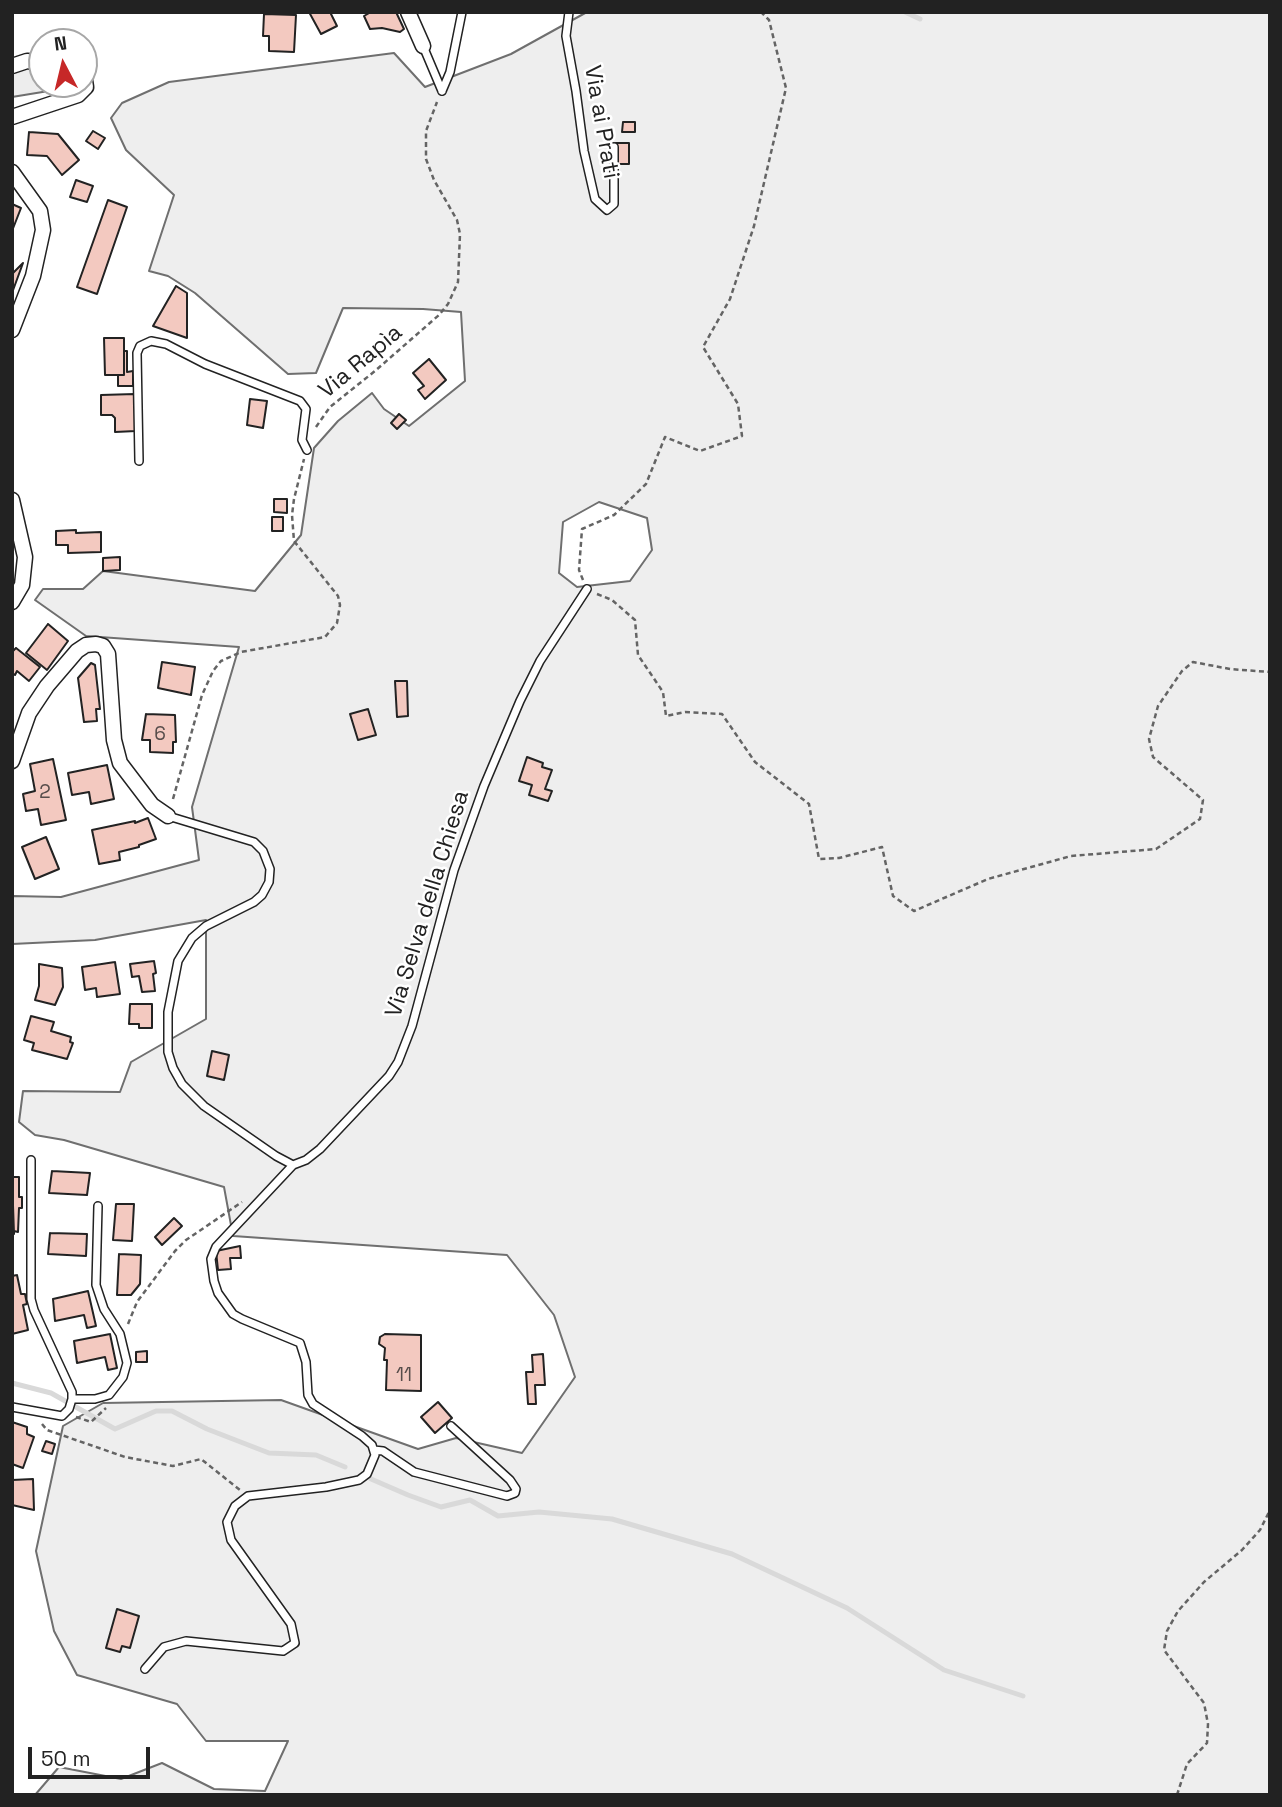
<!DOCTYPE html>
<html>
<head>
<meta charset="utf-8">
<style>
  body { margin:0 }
  #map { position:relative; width:1282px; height:1807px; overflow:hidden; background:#fff; font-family:"Space Grotesk",sans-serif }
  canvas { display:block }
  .frame { position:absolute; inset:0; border:14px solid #222; pointer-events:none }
  .north { position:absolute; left:28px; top:28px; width:70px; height:70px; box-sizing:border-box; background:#fff; border:2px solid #a7a7a7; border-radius:50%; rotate:353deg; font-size:19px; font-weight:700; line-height:28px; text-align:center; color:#222 }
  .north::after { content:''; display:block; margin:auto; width:24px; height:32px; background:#c62828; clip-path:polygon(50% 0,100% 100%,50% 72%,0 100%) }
  .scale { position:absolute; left:28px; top:1747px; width:122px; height:32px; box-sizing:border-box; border:4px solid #222; border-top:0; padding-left:9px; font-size:21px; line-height:24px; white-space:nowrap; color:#222; -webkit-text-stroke:5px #fff; paint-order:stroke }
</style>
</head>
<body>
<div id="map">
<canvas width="1282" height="1807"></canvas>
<div class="frame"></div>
<div class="north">N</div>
<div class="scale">50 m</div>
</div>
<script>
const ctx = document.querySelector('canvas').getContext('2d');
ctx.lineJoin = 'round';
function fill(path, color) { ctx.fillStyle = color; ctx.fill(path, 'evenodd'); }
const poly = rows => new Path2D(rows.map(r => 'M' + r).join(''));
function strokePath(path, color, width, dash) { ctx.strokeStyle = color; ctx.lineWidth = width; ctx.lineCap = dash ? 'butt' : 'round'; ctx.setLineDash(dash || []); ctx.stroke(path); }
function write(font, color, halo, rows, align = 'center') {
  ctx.font = font + ' "Space Grotesk",sans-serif'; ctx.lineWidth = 5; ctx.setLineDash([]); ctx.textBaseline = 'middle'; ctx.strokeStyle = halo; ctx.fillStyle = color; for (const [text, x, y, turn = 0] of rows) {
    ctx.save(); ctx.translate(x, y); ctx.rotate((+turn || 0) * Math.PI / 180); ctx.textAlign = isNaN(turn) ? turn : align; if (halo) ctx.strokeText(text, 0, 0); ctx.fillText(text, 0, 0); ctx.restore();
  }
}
const green = poly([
  [587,12,1270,12,1270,1795,35,1795,59,1767,121,1779,162,1763,214,1789,265,1791,288,1741,206,1741,177,1704,77,1675,54,1631,36,1551,63,1426,103,1403,281,1400,418,1449,456,1438,522,1453,575,1377,554,1315,507,1255,233,1236,224,1187,64,1140,35,1135,19,1122,23,1091,120,1092,131,1062,206,1019,206,920,95,940,12,944,12,896,61,897,199,860,192,807,239,647,86,636,35,600,43,589,83,589,103,571,255,591,301,535,314,448,338,421,372,393,384,409,409,426,465,381,461,312,423,309,343,308,316,373,288,374,195,293,168,276,149,271,174,195,126,150,111,118,122,103,169,82,394,53,425,87,511,54,587,12],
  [599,502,647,518,652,550,630,581,577,587,559,573,563,522,599,502]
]);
const parking = poly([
  [42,63,42,84,72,84,73,87,12,97,12,66,42,63]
]);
const stream = poly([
  [905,12,920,19],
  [12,1383,51,1393,115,1429,156,1411,172,1411,207,1429,269,1453,316,1455,345,1467],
  [371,1479,408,1495,441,1507,470,1500,498,1516,539,1512,612,1519,732,1554,847,1608,944,1670,1023,1696]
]);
const building = poly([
  [309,12,330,12,337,26,321,34,309,12],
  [371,12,396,12,404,29,400,32,382,28,370,29,364,16,371,12],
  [264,14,296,15,294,52,269,51,269,36,263,36,264,14],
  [623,122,635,122,635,132,622,132,623,122],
  [93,131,105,138,98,149,86,141,93,131],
  [29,132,58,134,79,160,62,175,47,156,27,155,29,132],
  [616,143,629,143,629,164,618,164,616,143],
  [76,180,93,186,87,202,70,197,76,180],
  [108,200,127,207,97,294,77,287,108,200],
  [12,204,21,208,12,231,12,204],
  [23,263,12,293,12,274,23,263],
  [176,286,187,293,187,338,153,326,176,286],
  [104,338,124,338,124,375,105,375,104,338],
  [124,351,127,351,127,372,133,371,133,386,118,386,118,375,124,375,124,351],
  [429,359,446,380,425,399,418,390,424,386,413,373,429,359],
  [135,394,136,431,115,432,115,418,112,415,101,415,101,395,135,394],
  [250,399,267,401,263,428,247,425,250,399],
  [399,414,406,420,397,429,391,423,399,414],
  [274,499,287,499,287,513,274,512,274,499],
  [272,517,283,517,283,531,272,531,272,517],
  [76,530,76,533,101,532,101,552,68,553,68,545,56,545,56,531,76,530],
  [120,557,120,570,103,571,103,558,120,557],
  [48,624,68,641,47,670,26,653,48,624],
  [16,648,40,667,29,681,17,671,15,675,12,673,12,652,16,648],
  [162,662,195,667,191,695,158,688,162,662],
  [91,663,95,665,100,709,96,709,97,721,84,722,78,678,91,663],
  [395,681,407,681,408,716,397,717,395,681],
  [368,709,376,735,358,740,350,714,368,709],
  [146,714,175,715,176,742,173,742,173,753,150,752,150,740,142,740,146,714],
  [527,757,543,763,542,767,552,770,545,789,552,791,548,801,529,795,532,785,519,781,527,757],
  [53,759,66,820,41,825,38,809,26,811,23,794,35,791,30,764,53,759],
  [107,765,114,799,91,804,89,792,72,795,68,773,107,765],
  [148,818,156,839,139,845,139,847,119,852,120,860,99,864,92,830,135,821,135,823,148,818],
  [46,837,59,869,35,879,22,847,46,837],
  [154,961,156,973,153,974,155,991,142,992,139,976,132,977,130,964,154,961],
  [115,962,120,994,97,997,96,988,85,990,82,967,115,962],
  [39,964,62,968,63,987,55,1005,35,1000,39,986,39,964],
  [130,1004,152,1004,152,1028,139,1028,139,1024,129,1024,130,1004],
  [31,1016,54,1022,51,1031,71,1037,70,1042,73,1043,67,1059,32,1050,34,1043,24,1040,31,1016],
  [212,1051,229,1055,224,1080,207,1076,212,1051],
  [52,1171,90,1173,87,1195,49,1193,52,1171],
  [12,1177,19,1177,19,1197,22,1197,22,1208,19,1208,18,1232,14,1231,14,1234,12,1177],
  [116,1204,134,1204,132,1241,113,1240,116,1204],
  [174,1218,182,1226,162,1245,155,1237,174,1218],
  [50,1233,87,1234,86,1256,48,1254,50,1233],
  [240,1246,241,1258,230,1258,231,1269,218,1270,216,1251,240,1246],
  [119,1254,141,1255,140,1284,131,1295,117,1295,119,1254],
  [17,1275,21,1294,25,1294,27,1304,23,1305,28,1330,12,1334,12,1276,17,1275],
  [88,1291,96,1326,87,1328,84,1315,55,1321,53,1299,88,1291],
  [110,1334,117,1368,108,1370,105,1357,77,1363,74,1341,110,1334],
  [385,1334,421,1335,421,1391,386,1390,387,1360,384,1360,385,1348,379,1344,380,1337,385,1334],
  [147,1351,147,1362,136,1362,136,1352,147,1351],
  [543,1354,545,1385,535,1385,536,1404,528,1404,526,1372,533,1372,532,1355,543,1354],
  [438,1402,452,1418,435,1433,421,1417,438,1402],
  [12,1422,27,1427,27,1434,34,1437,23,1468,12,1464,12,1422],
  [46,1441,55,1444,52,1454,42,1451,46,1441],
  [33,1479,34,1510,12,1505,12,1480,33,1479],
  [117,1609,139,1616,130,1648,122,1646,120,1652,106,1648,117,1609]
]);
const path = poly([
  [316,427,330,407,375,371,439,315,448,304,458,282,460,234,457,220,434,180,426,159,426,131,437,102],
  [583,580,579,570,582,529,614,515,646,484,665,437,700,451,742,436,738,404,703,347,730,299,754,226,786,88,769,20,761,12],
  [597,594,612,600,635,620,638,655,663,692,666,716,685,712,722,714,755,762,809,804,819,859,839,858,882,847,893,896,914,911,988,879,1071,856,1156,849,1200,819,1203,800,1153,757,1149,739,1158,706,1182,671,1193,662,1230,669,1270,672],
  [173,799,202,695,213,671,221,661,241,652,325,637,337,623,340,605,338,596,294,541,292,515,294,499,304,459],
  [128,1324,137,1302,175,1251,186,1240,242,1202],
  [76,1417,91,1422,106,1408],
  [42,1424,47,1430,125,1457,173,1466,201,1459,240,1490],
  [1177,1795,1187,1764,1207,1743,1208,1724,1204,1703,1164,1650,1167,1631,1178,1611,1204,1582,1242,1550,1260,1530,1270,1510]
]);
const service = poly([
  [569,12,566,36,576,91,584,151,595,199,607,210,614,204,614,147],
  [423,46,442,91],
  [442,91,450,72,462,12],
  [139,461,137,353,140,346,151,341,166,344,205,364,300,401,306,409,302,440,307,450],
  [293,1165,306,1160,320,1149,389,1076,398,1062,412,1026,454,870,484,786,520,701,540,661,587,589],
  [72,1399,95,1399,109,1395,123,1377,127,1363,120,1334,104,1309,96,1285,98,1206],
  [12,1407,62,1416,69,1409,72,1399,72,1392,34,1310,31,1299,31,1160],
  [374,1450,383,1451,414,1472,507,1496,515,1493,516,1489,510,1480,451,1426],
  [145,1669,164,1647,186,1641,283,1651,295,1643,291,1624,231,1540,227,1522,235,1506,248,1496,326,1487,359,1480,367,1474,375,1455,372,1445,362,1436,313,1404,308,1395,306,1362,300,1343,242,1319,233,1314,218,1293,214,1281,211,1259,216,1247,293,1165,276,1156,204,1106,182,1084,173,1068,168,1052,168,1012,178,961,192,938,206,926,254,902,262,895,269,882,270,869,263,851,254,842,168,816]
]);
const minor = poly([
  [408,12,423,46],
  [12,66,27,61,42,63],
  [12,117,78,95,86,87,84,74],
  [12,172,40,211,43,230,33,276,12,330],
  [12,500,25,557,22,585,12,602],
  [12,761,29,713,47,686,77,651,86,645,96,644,103,646,108,654,114,740,120,763,152,805,168,816]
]);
const numberNames = [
  ["6",160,735],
  ["2",45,793],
  ["11",404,1376]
];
const streetNames = [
  ["Via ai Prati",601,122,80],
  ["Via Rapìa",361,362,-40],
  ["Via Selva della Chiesa",428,904,-73]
];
fill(green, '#eee');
strokePath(green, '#6f6f6f', 2);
fill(parking, '#ededed');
strokePath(parking, '#6f6f6f', 2);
strokePath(stream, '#d9d9d9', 5);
fill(building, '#f3c9c0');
strokePath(building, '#222', 2);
strokePath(service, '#222', 10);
strokePath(minor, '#222', 17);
strokePath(path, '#646464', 2.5, [5, 3.5]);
strokePath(service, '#fff', 7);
strokePath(minor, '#fff', 14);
write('19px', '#564c4a', null, numberNames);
write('23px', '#222', '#fff', streetNames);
</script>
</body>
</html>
